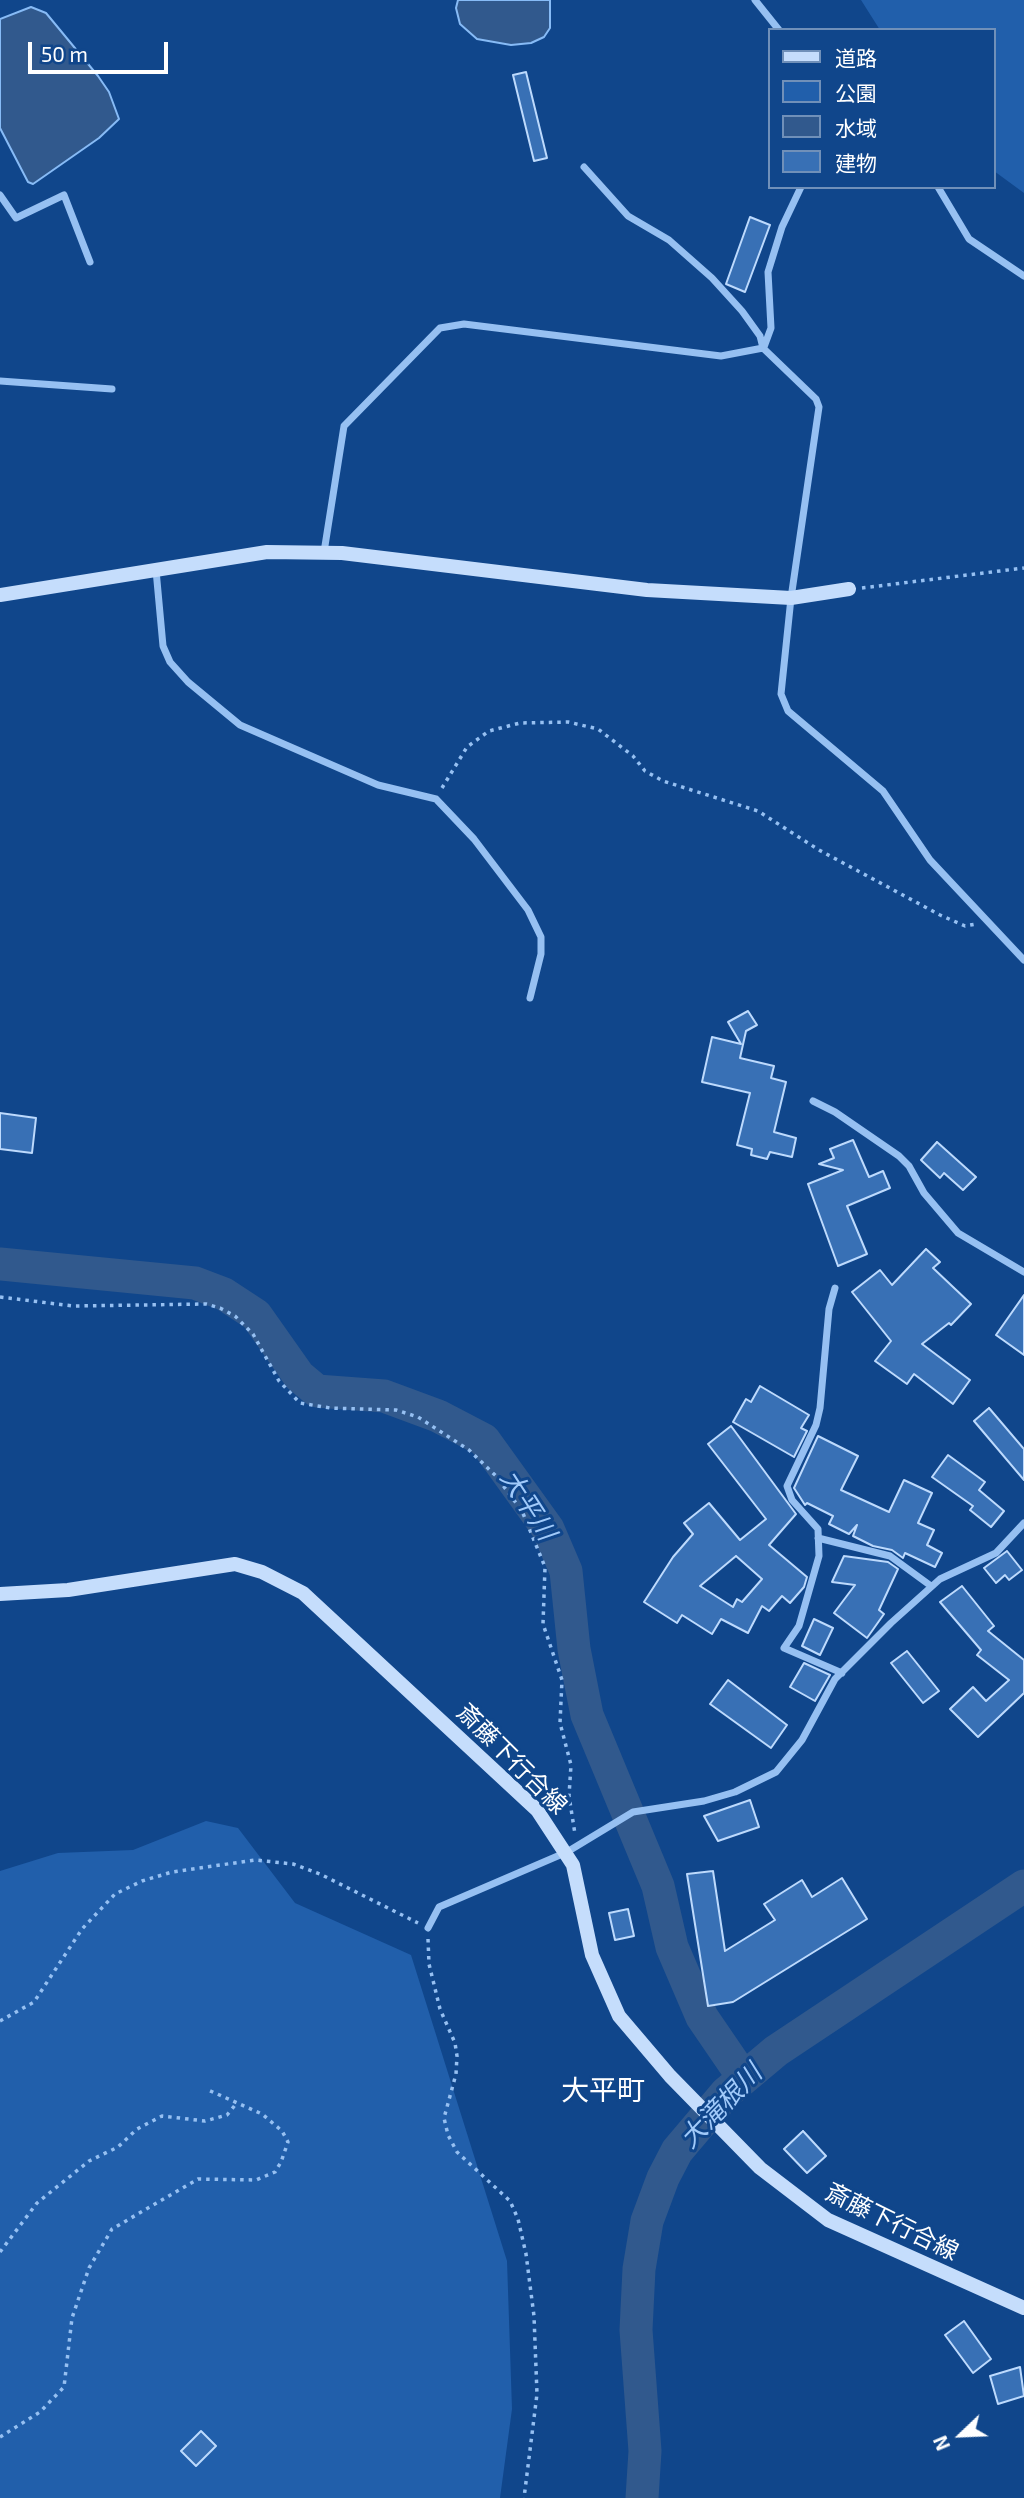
<!DOCTYPE html>
<html>
<head>
<meta charset="utf-8">
<style>
  body { margin:0 }
  #map { position:relative; width:1024px; height:2498px; overflow:hidden; background:#10468b; font-family:"Exo 2","Noto Sans JP",sans-serif }
  canvas { display:block }
  .legend { position:absolute; left:768px; top:28px; width:228px; height:161px; box-sizing:border-box; background:#10468b; border:2px solid #7090b9; margin:0; padding:9px 12px; list-style:none; font-size:21px; color:#fff }
  .legend li { display:flex; align-items:center; gap:14px; height:35px }
  .legend b { width:35px; border:2px solid #7090b9 }
  .north { position:absolute; left:926px; top:2400px; width:70px; height:70px; -webkit-text-stroke:5px #10468b; paint-order:stroke; rotate:247deg; font-size:19px; font-weight:700; line-height:28px; text-align:center; color:#fff }
  .north::after { content:''; display:block; margin:auto; width:24px; height:32px; background:#fff; clip-path:polygon(50% 0,100% 100%,50% 72%,0 100%) }
  .scale { position:absolute; left:28px; top:42px; width:140px; height:32px; box-sizing:border-box; border:4px solid #fff; border-top:0; padding-left:9px; font-size:21px; line-height:24px; white-space:nowrap; color:#fff; -webkit-text-stroke:5px #10468b; paint-order:stroke }
</style>
</head>
<body>
<div id="map">
<canvas width="1024" height="2498"></canvas>
<ul class="legend">
<li><b style="height:9px;background:#c5ddfc"></b>道路</li>
<li><b style="height:19px;background:#215fab"></b>公園</li>
<li><b style="height:19px;background:#31598d"></b>水域</li>
<li><b style="height:19px;background:#3870b5"></b>建物</li>
</ul>
<div class="north">N</div>
<div class="scale">50 m</div>
</div>
<script>
const ctx = document.querySelector('canvas').getContext('2d');
ctx.lineJoin = 'round';
function fill(path, color) { ctx.fillStyle = color; ctx.fill(path, 'evenodd'); }
const poly = rows => new Path2D(rows.map(r => 'M' + r).join(''));
function strokePath(path, color, width, dash) { ctx.strokeStyle = color; ctx.lineWidth = width; ctx.lineCap = dash ? 'butt' : 'round'; ctx.setLineDash(dash || []); ctx.stroke(path); }
function write(font, color, halo, rows, align = 'center') {
  ctx.font = font + ' "Exo 2","Noto Sans JP",sans-serif'; ctx.lineWidth = 6; ctx.setLineDash([]); ctx.textBaseline = 'middle'; ctx.strokeStyle = halo; ctx.fillStyle = color; for (const [text, x, y, turn = 0] of rows) {
    ctx.save(); ctx.translate(x, y); ctx.rotate((+turn || 0) * Math.PI / 180); ctx.textAlign = isNaN(turn) ? turn : align; if (halo) ctx.strokeText(text, 0, 0); ctx.fillText(text, 0, 0); ctx.restore();
  }
}
const green = poly([
  [861,0,1024,0,1024,193,994,171,994,30,880,30],
  [206,1821,238,1828,295,1903,411,1955,507,2261,512,2409,500,2498,0,2498,0,1871,58,1853,133,1850]
]);
const water = poly([
  [458,0,550,0,550,28,544,37,531,43,511,45,477,39,460,24,456,8,458,0],
  [31,7,46,13,98,76,109,92,119,119,99,138,33,184,28,182,0,128,0,19,31,7]
]);
const river = poly([
  [0,1264,195,1283,224,1294,256,1315,299,1376,317,1391,384,1396,438,1416,484,1440,548,1529,566,1571,574,1649,587,1715,658,1886,672,1947,702,2017,743,2077],
  [642,2498,645,2451,636,2330,639,2269,647,2221,663,2178,677,2151,726,2093,776,2051,1024,1886]
]);
const building = poly([
  [526,72,547,158,534,161,513,75,526,72],
  [750,217,770,225,745,292,726,284,750,217],
  [748,1011,757,1025,746,1031,740,1058,774,1066,771,1078,786,1082,774,1132,796,1138,792,1157,770,1152,767,1159,751,1155,752,1149,737,1145,750,1093,702,1082,712,1037,741,1044,728,1022,748,1011],
  [0,1113,36,1118,32,1153,0,1149,0,1113],
  [853,1140,869,1177,883,1171,890,1188,847,1206,867,1254,838,1266,808,1184,843,1170,819,1164,834,1158,830,1149,853,1140],
  [937,1142,976,1177,963,1190,944,1173,940,1178,921,1160,937,1142],
  [926,1249,940,1262,933,1268,971,1304,951,1325,949,1323,922,1344,970,1380,953,1404,914,1374,907,1384,875,1361,891,1341,852,1292,880,1270,892,1285,926,1249],
  [1024,1295,1024,1355,996,1335,1024,1295],
  [760,1386,809,1415,801,1428,807,1431,794,1457,733,1422,746,1399,751,1402,760,1386],
  [989,1408,1024,1449,1024,1480,974,1421,989,1408],
  [731,1426,796,1514,769,1545,807,1577,804,1587,790,1603,782,1596,769,1611,762,1606,748,1633,721,1619,712,1634,682,1615,677,1623,644,1602,673,1557,693,1534,684,1523,709,1503,740,1540,766,1519,708,1444,731,1426],
  [736,1556,762,1579,742,1602,737,1599,733,1607,700,1586,736,1556],
  [818,1436,858,1456,841,1490,889,1512,904,1480,932,1493,918,1523,934,1530,927,1545,942,1553,935,1567,905,1553,903,1558,892,1550,873,1546,853,1536,857,1525,849,1534,829,1524,833,1516,807,1503,805,1505,794,1488,818,1436],
  [948,1455,985,1482,979,1490,1004,1511,991,1527,970,1510,973,1506,932,1477,948,1455],
  [1007,1551,1022,1570,1009,1580,1005,1575,996,1583,984,1568,1007,1551],
  [844,1556,888,1562,898,1569,879,1610,884,1614,867,1638,834,1613,855,1585,832,1582,844,1556],
  [962,1586,994,1626,988,1631,1024,1660,1024,1693,978,1737,950,1709,973,1687,986,1701,1009,1680,977,1655,981,1650,940,1602,962,1586],
  [814,1619,833,1628,820,1655,802,1646,814,1619],
  [907,1651,939,1691,923,1703,891,1663,907,1651],
  [804,1663,830,1675,815,1701,790,1687,804,1663],
  [728,1680,787,1725,771,1748,710,1704,728,1680],
  [750,1800,759,1827,718,1841,704,1816,750,1800],
  [713,1871,725,1951,775,1920,764,1904,802,1880,812,1897,842,1878,867,1919,733,2002,708,2006,687,1874,713,1871],
  [628,1909,634,1936,615,1940,609,1913,628,1909],
  [803,2131,826,2156,807,2173,784,2149,803,2131],
  [964,2321,991,2359,973,2373,945,2335,964,2321],
  [1020,2367,1024,2396,998,2404,990,2376,1020,2367],
  [201,2431,216,2446,196,2466,181,2451,201,2431]
]);
const path = poly([
  [862,588,1024,568],
  [442,788,467,747,489,731,520,723,568,722,598,729,633,756,645,771,663,781,758,811,819,850,940,915,965,926,976,924],
  [0,1297,73,1306,206,1304,220,1308,235,1316,253,1334,279,1381,300,1403,330,1408,396,1410,418,1417,469,1450,496,1476,522,1511,545,1567,543,1624,562,1680,560,1723,571,1765,569,1796,575,1834],
  [428,1939,429,1964,440,2009,455,2043,457,2056,456,2074,444,2118,448,2135,457,2152,510,2201,518,2219,526,2254,534,2316,537,2394,524,2498],
  [0,2021,34,2002,82,1929,115,1894,142,1881,172,1872,255,1860,293,1864,320,1874,418,1923],
  [0,2252,37,2203,89,2161,118,2147,137,2129,162,2116,205,2121,227,2115,236,2104],
  [0,2437,40,2412,64,2387,72,2318,89,2268,112,2229,198,2179,256,2180,275,2172,281,2162,288,2142,282,2131,262,2114,206,2089]
]);
const street = poly([
  [755,0,779,30],
  [584,167,628,216,669,240,712,278,742,311,760,336,763,348],
  [938,187,969,239,1024,276],
  [0,195,16,218,64,195,90,262],
  [764,347,771,328,768,272,782,227,801,187],
  [0,381,112,389],
  [324,552,344,426,440,328,464,324,721,356,763,348,816,399,819,407,791,598,781,694,788,711,883,791,930,860,1024,960],
  [156,570,163,646,170,662,188,682,240,725,378,785,436,799,474,839,528,910,541,937,541,954,530,998],
  [813,1101,835,1112,899,1156,909,1166,924,1193,958,1233,1024,1272],
  [835,1288,829,1309,820,1408,816,1425,787,1486,792,1500,818,1529,819,1556,799,1626,784,1648,842,1673],
  [818,1538,890,1556,931,1586],
  [428,1928,439,1907,567,1852,633,1812,704,1801,735,1792,776,1772,802,1740,835,1679,891,1623,940,1579,996,1553,1024,1523]
]);
const secondary = poly([
  [0,595,267,552,342,553,647,590,791,598,849,589],
  [0,1594,68,1590,235,1564,262,1572,303,1593,537,1810,573,1865,592,1955,619,2016,670,2076,760,2168,828,2220,1024,2308]
]);
const streetNames = [
  ["斎藤下行合線",512,1759,45],
  ["斎藤下行合線",892,2222,26]
];
const waterNames = [
  ["大平川",528,1505,57],
  ["大滝根川",721,2106,-46]
];
const quarterNames = [
  ["大平町",603,2091]
];
fill(green, '#215fab');
fill(water, '#31598d');
strokePath(water, '#87bbf6', 2);
strokePath(river, '#31598d', 33);
fill(building, '#3870b5');
strokePath(building, '#bddafd', 2);
strokePath(path, '#96c0f2', 3.5, [3.5, 5]);
strokePath(street, '#96c0f2', 7);
strokePath(secondary, '#c5ddfc', 14);
write('24px', '#fff', '#10468b', streetNames);
write('italic 26px', '#a1cafa', '#10468b', waterNames);
write('28px', '#fff', '#10468b', quarterNames);
</script>
</body>
</html>
